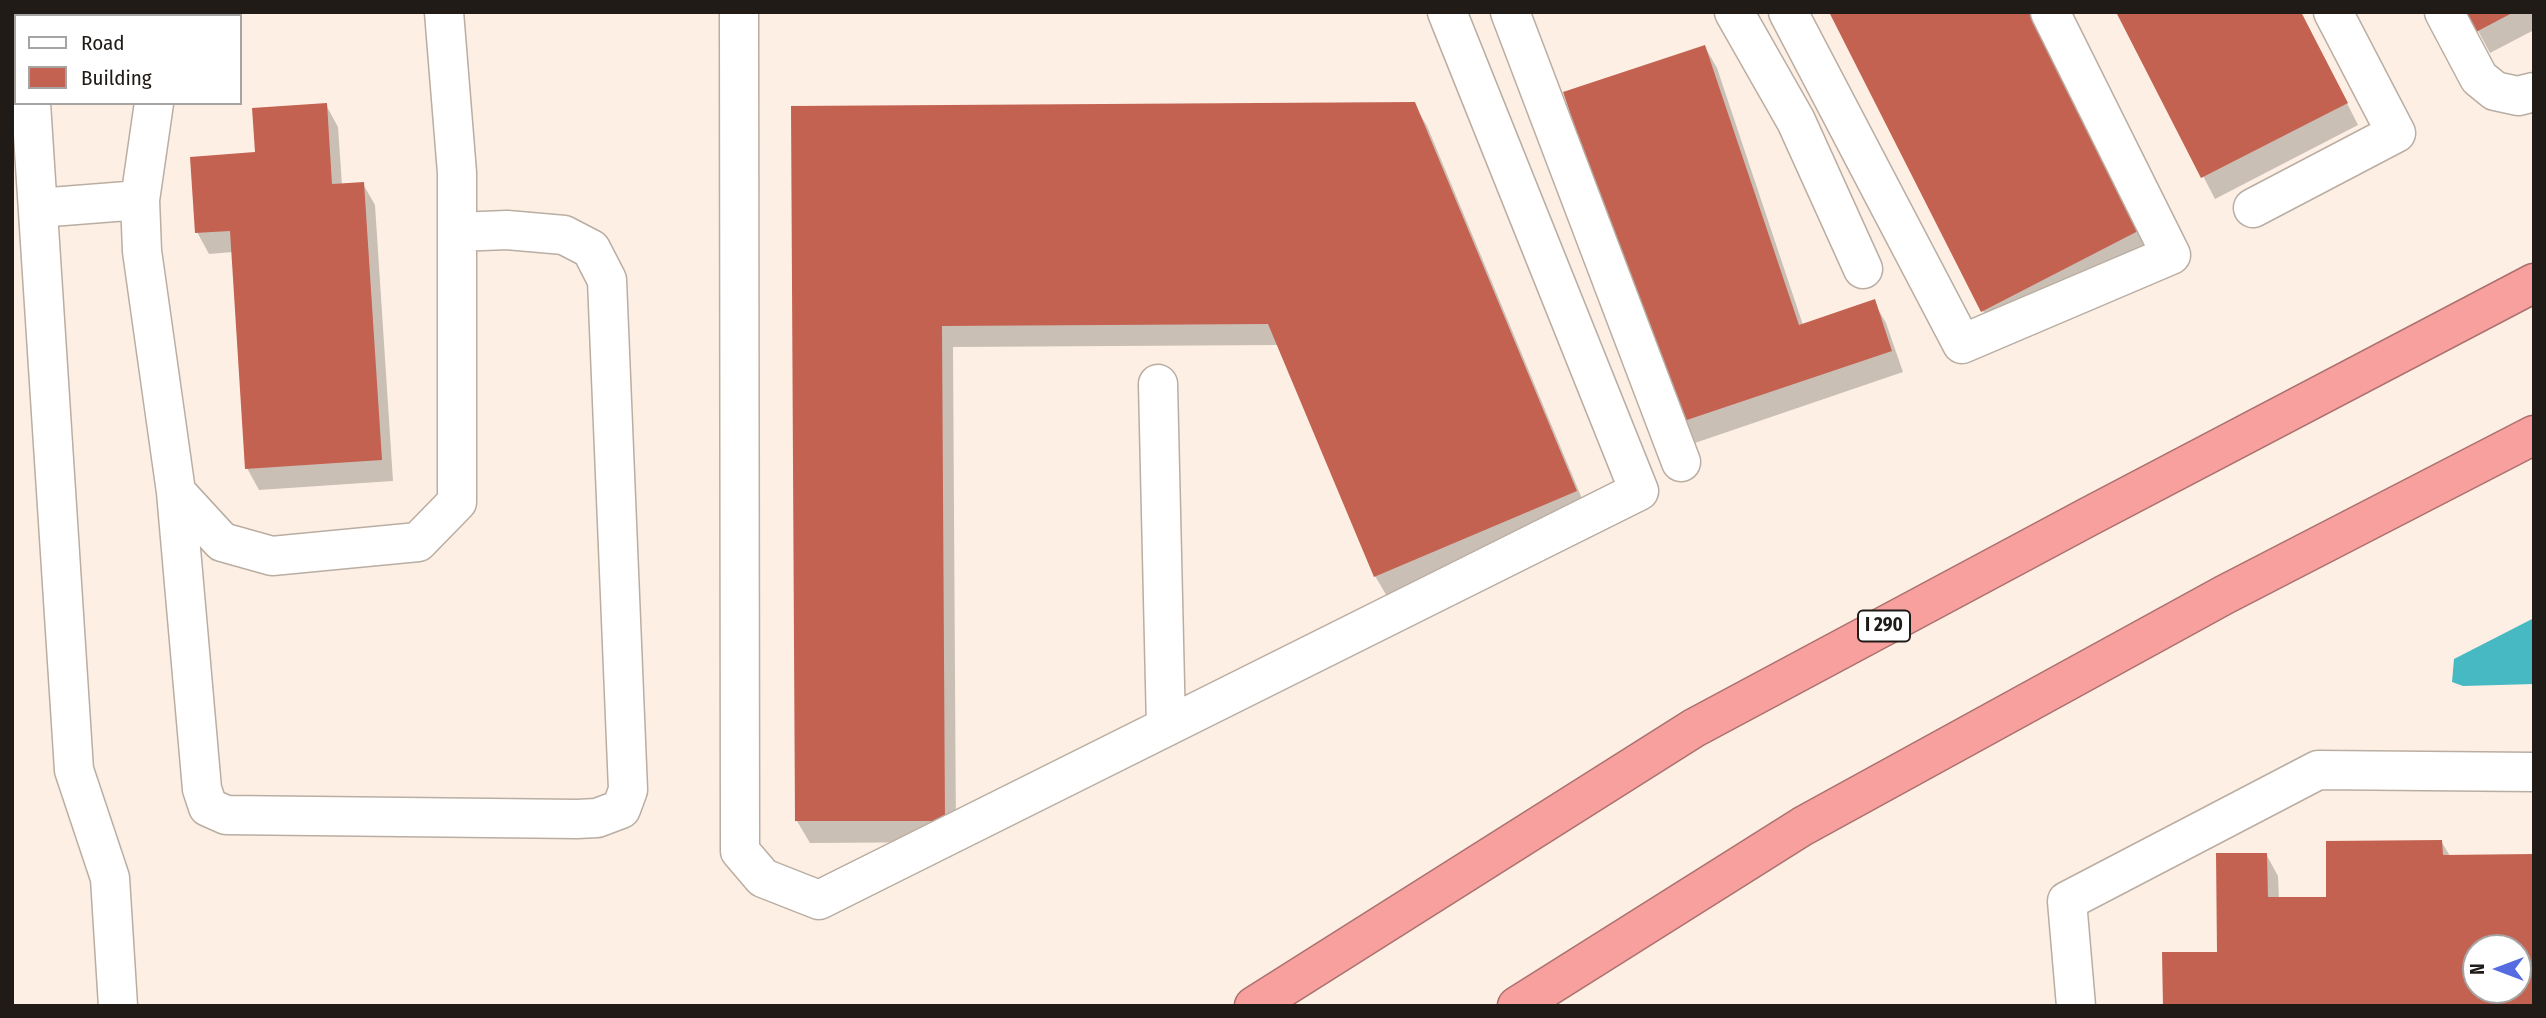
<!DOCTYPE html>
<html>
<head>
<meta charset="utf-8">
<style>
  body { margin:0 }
  #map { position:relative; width:2546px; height:1018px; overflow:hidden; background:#fdefe3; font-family:"Fira Sans Condensed",sans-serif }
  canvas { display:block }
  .frame { position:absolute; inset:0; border:14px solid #201b17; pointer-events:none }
  .legend { position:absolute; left:14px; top:14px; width:228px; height:91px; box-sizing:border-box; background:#fff; border:2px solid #a6a4a2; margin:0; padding:9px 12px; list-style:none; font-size:21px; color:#201b17 }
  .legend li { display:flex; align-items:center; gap:14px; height:35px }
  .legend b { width:35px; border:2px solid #a6a4a2 }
  .north { position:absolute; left:2462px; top:934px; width:70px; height:70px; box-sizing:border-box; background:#fff; border:2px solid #a6a4a2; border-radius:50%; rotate:270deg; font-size:19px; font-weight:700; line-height:28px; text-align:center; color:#201b17 }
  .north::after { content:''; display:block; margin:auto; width:24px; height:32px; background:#546be1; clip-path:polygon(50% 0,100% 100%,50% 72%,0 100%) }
</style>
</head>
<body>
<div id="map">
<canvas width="2546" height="1018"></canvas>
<div class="frame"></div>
<ul class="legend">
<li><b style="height:9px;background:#fff"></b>Road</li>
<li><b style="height:19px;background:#c36251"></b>Building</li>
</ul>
<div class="north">N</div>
</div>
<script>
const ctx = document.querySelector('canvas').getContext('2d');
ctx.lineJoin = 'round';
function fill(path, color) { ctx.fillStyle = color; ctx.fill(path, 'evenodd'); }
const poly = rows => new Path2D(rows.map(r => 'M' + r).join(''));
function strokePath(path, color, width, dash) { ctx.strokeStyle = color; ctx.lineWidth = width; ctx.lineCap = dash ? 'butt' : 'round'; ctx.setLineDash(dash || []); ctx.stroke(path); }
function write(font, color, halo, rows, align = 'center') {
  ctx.font = font + ' "Fira Sans Condensed",sans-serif'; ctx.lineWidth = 5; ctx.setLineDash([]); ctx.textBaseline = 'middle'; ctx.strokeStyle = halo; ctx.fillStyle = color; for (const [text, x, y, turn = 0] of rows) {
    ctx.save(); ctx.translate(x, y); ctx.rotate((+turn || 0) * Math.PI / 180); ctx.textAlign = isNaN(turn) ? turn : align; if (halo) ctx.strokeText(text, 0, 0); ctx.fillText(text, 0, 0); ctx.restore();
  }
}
const water = poly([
  [2534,618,2534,684,2463,686,2452,682,2454,659]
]);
const shadow = poly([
  [2032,12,2153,251,1995,332,1983,311],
  [2118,12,2301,12,2358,125,2215,199],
  [2468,12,2534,12,2534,30,2490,53],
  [1705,47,1717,68,1803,325,1874,302,1886,323,1903,372,1689,445,1676,424],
  [1414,104,1427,126,1588,513,1388,598,1375,576,1279,345,953,347,956,842,810,843,797,821,793,108],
  [326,105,338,127,342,185,363,184,375,205,393,481,259,490,247,468,233,252,209,254,197,232,257,154],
  [2441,841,2450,856,2534,856,2534,1006,2219,953,2266,854,2278,876,2279,899,2328,899],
  [2476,948,2518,948,2518,990,2476,990]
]);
const building = poly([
  [1829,12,2032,12,2142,229,1981,312],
  [2116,12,2301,12,2348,103,2201,178],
  [2466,12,2514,12,2476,32],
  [1705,45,1799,325,1875,299,1892,351,1675,424,1563,92],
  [1415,102,1577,491,1374,577,1268,324,942,326,945,821,795,821,791,106],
  [327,103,332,184,364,182,382,460,245,469,230,231,195,233,190,157,255,152,252,108],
  [2442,840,2443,855,2534,854,2534,1006,2163,1006,2162,952,2217,952,2216,853,2267,853,2268,897,2326,897,2326,841],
  [2476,948,2518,948,2518,990,2476,990]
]);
const minor = poly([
  [25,12,26,16],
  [739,12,740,851,763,878,819,900,1639,491,1447,12],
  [1510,12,1681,462],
  [1734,12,1796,121,1863,269],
  [1788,12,1962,344,2171,255,2050,12],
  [2444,12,2479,78,2495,91,2518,96,2534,92],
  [167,16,167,12],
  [31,103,74,770,110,878,118,1006],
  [154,103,140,200,142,251,176,492,222,542,272,556,418,542,457,502,457,173,444,12],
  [38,208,140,200],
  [2253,208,2396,133,2333,12],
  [1158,384,1166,727],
  [176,492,202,789,208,807,226,815,577,819,597,818,621,809,628,790,607,280,591,249,564,235,507,230,457,232],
  [2076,1006,2067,901,2318,770,2534,772]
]);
const highway = poly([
  [1254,1006,1694,728,2088,517,2534,283],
  [1517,1006,1803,826,2224,595,2534,435]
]);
const shields = [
  [1884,626,52]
];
const shieldNames = [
  ["I 290",1884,626]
];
fill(water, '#47b9c3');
fill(shadow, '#0003');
fill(building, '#c36251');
strokePath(minor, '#baada2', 41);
strokePath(highway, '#ac716f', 41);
strokePath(minor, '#fff', 38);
strokePath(highway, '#f7a09e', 38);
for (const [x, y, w] of shields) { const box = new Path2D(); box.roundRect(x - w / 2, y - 15.5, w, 31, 5); ctx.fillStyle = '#fff'; ctx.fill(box); strokePath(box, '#201b17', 2); }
write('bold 19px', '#201b17', null, shieldNames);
</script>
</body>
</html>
